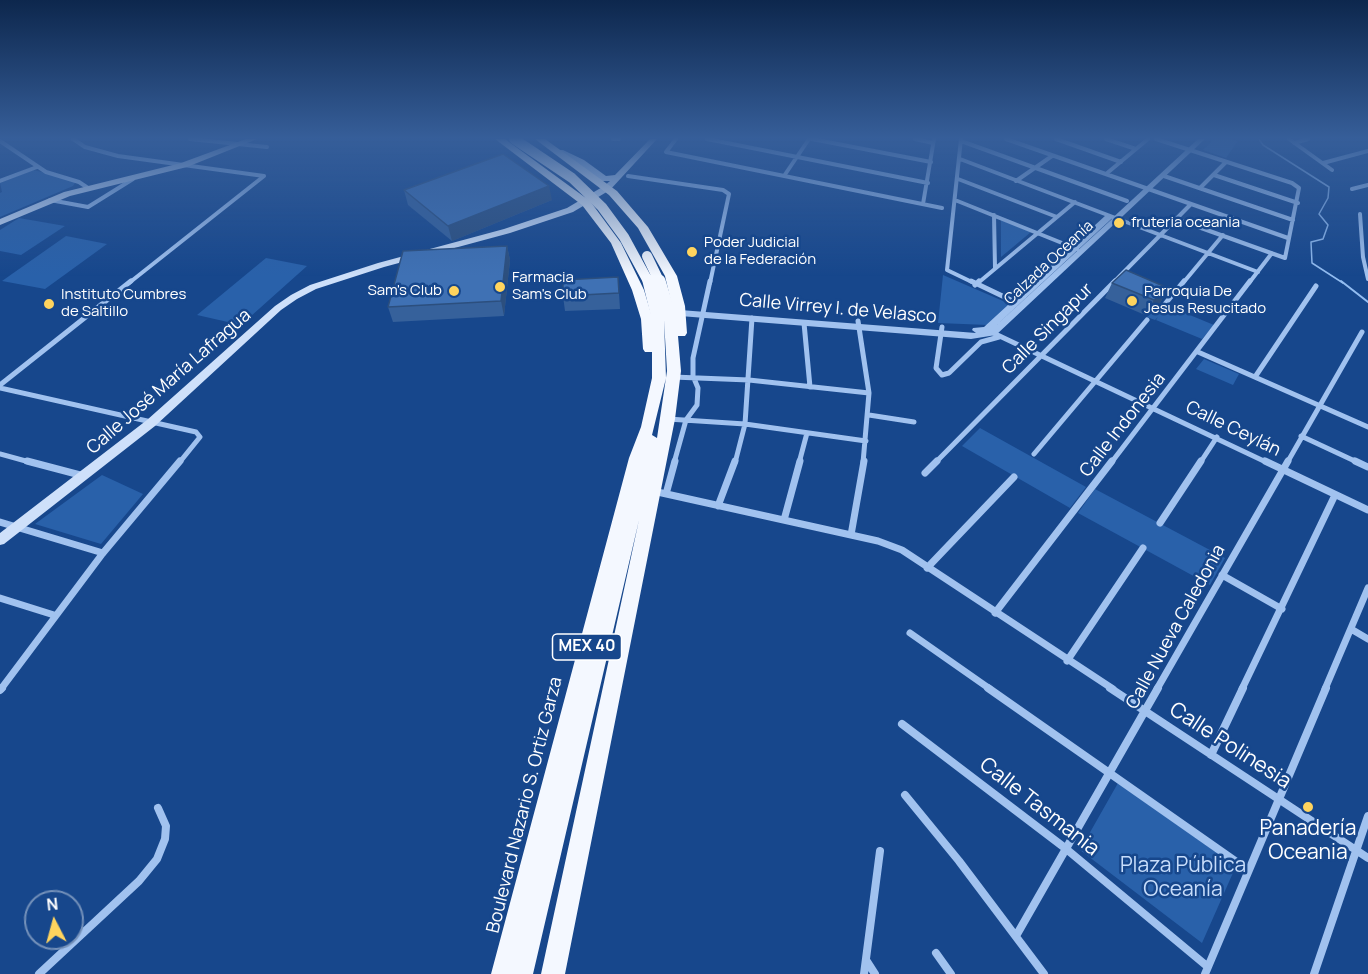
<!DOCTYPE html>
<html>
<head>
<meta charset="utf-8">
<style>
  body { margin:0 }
  #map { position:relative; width:1368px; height:974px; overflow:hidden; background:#17478c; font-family:Manrope,sans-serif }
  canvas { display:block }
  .north { position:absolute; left:24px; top:890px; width:60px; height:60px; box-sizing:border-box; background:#17478c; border:2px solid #7491ba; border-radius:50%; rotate:354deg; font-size:16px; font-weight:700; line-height:24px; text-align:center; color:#fff }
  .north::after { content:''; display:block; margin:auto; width:21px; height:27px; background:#ffd45e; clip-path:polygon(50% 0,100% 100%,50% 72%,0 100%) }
</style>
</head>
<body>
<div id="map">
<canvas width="1368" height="974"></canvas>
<div class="north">N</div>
</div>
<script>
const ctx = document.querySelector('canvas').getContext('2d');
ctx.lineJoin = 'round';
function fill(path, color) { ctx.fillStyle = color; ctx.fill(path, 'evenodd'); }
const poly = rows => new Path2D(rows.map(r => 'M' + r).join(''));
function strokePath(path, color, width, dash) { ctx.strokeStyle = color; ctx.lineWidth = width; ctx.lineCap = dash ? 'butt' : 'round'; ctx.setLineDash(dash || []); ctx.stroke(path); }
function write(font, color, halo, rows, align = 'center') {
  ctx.font = font + ' Manrope,sans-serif'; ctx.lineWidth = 5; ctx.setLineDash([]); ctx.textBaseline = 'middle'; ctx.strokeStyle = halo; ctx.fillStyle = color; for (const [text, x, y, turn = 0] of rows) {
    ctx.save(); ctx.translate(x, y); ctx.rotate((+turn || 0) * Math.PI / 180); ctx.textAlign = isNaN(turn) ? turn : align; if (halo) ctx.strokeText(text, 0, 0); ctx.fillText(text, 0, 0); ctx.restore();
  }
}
const green = poly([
  [1214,139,1232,139,1238,141,1226,158,1203,150],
  [33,170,77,180,73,186,0,217,0,193,2,192,0,183],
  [19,218,65,226,21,255,0,251,0,230],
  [1001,220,1031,232,1001,257],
  [66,236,107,244,45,289,2,281],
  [266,258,307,266,241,325,197,315],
  [943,275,1010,304,988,325,938,323],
  [1160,304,1168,306,1214,325,1202,339,1156,320,1158,317,1155,320,1147,317],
  [1204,359,1239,374,1233,385,1196,369],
  [980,428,1086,487,1070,508,962,446],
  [102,475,143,494,101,544,35,524],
  [1095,489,1225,558,1210,585,1078,513],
  [1118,783,1236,866,1202,943,1080,850]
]);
const streamFar1 = poly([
  [1259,139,1263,145,1329,187,1328,198,1319,214,1328,225,1323,239,1311,242,1312,263,1343,283]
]);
const stream = poly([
  [1341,281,1368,302]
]);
const minorFar3 = poly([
  [73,139,85,147,118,156,264,176,129,283],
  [190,139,267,147],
  [613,139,619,139],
  [676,139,666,152,942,208],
  [707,139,928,183],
  [812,139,931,162],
  [915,139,933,143],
  [961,139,947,270,974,283],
  [1006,139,1288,238],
  [1056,139,1121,162],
  [1106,139,1136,149],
  [1156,139,1292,183,1299,188,1285,258,1176,219],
  [1289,139,1332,170],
  [0,141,46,172,79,182,88,188],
  [961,141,1127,201],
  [1294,143,1308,139],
  [960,159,1258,272],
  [1323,163,1368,151],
  [1106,174,1148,139],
  [1214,175,1298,203],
  [628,176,723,190,729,194,710,283],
  [784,176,809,139],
  [1164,176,1293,220],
  [958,179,1057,217],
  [0,181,37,167],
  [1016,181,1052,156],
  [1200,188,1226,162],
  [1352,189,1368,185],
  [50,200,88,207,133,179],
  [955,200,1077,249],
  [923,204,934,139],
  [1360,214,1363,257,1368,279],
  [994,215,995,268],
  [978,283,1075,202],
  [1113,283,1191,204],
  [1183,283,1223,235],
  [1249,283,1272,253]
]);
const minorFar2 = poly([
  [971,281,1015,302],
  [975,285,979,281],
  [1165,304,1184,281],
  [858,321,869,393,863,463],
  [804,323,810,387],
  [942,327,936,368,942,375,949,373,981,342,999,337],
  [989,331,1268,463],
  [1198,352,1368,427],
  [673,377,749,380,869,393],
  [1255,377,1316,286],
  [0,385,131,281],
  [0,388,196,432,200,437,179,463],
  [869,415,914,422],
  [668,419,745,424,866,441],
  [1301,436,1359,463],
  [0,454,33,463],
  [1034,454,1147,320],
  [674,463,686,420,697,405,698,388,693,376,693,358,710,281],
  [735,463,745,424,752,318],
  [799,463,807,433],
  [935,463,1115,281],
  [1111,463,1250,281],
  [1200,463,1217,437],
  [1287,463,1362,332]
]);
const minorFar1 = poly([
  [27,461,84,476],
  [1265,461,1368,510],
  [1355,461,1368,467],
  [925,473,937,461],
  [653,491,878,541,902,550,1113,689],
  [666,494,675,461],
  [718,506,735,461],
  [784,520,800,461],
  [0,522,103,553],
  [1160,523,1201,461],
  [851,535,864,461],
  [927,568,1014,477],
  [1222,575,1282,609],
  [0,598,54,615],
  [995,613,1112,461],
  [1351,629,1368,639],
  [910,633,990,689],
  [1067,661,1143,548],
  [1,689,103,553,180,461],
  [1157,689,1288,461],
  [1242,689,1335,495],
  [1325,689,1368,588]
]);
const minor = poly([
  [988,688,1248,870],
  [1110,688,1368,858],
  [0,690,2,688],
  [902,724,1065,848,1208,967],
  [1211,755,1243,688],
  [905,795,959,861,1044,974],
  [1016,936,1158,688],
  [936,953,951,974],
  [866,960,875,974],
  [39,974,139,881,157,859,165,839,166,826,158,808],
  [864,974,880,851],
  [1205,974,1326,688],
  [1314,974,1368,816]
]);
const tertiary = poly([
  [1198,139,1205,139,996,335,971,339,680,316,676,313,680,310,976,333,972,330,973,328,984,327,1106,215,1112,215,1112,219,990,331,1198,139]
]);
const secondary = poly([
  [246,139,257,139,187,167,70,196,0,225,0,219,64,192,181,163,246,139],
  [650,139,657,139,610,190,573,212,510,233,384,267,316,289,297,299,281,310,155,426,4,544,0,545,0,533,147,420,275,306,291,295,310,285,378,263,504,229,567,208,604,186,610,181,601,181,578,164,557,154,557,150,563,150,584,160,606,176,615,175,650,139]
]);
const trunk = poly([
  [495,139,505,139,590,201,621,243,644,290,652,317,658,314,664,318,666,314,674,314,665,276,638,228,609,195,535,139,545,139,617,191,648,227,677,276,685,306,687,333,685,336,678,336,681,371,675,419,565,974,541,974,639,520,533,974,491,974,629,458,641,427,652,378,652,352,645,352,643,349,641,319,632,290,611,243,582,205,495,139],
  [664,320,667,371,657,438,652,435,666,378,664,320]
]);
const trunkBridgeFar1 = poly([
  [514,139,572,178,602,207,624,237,649,283],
  [647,256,660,283]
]);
const trunkBridge = poly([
  [649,281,658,318],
  [659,281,670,317]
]);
const wall = poly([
  [404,190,552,200,452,241,408,205],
  [507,246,510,260,504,316,393,322,388,307],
  [618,277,620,309,565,311,563,296],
  [1112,283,1168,288,1160,303,1145,315,1105,298]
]);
const shadedWall = poly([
  [549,186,552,200,452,241,448,226],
  [507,246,510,260,504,316,501,301],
  [1168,288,1160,303,1145,315,1154,300]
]);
const building = poly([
  [503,154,549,186,448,226,404,190,503,154],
  [507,246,501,301,388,307,403,251,507,246],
  [1126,270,1168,288,1154,300,1112,283,1126,270],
  [618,277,619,293,563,296,563,280,618,277]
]);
const markers = [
  [1119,223,6,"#ffd45e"],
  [692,252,6,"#ffd45e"],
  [500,287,6,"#ffd45e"],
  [454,291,6,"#ffd45e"],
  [1132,301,6,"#ffd45e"],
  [49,304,6,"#ffd45e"],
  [1308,807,6,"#ffd45e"]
];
const farPoinames = [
  ["fruteria oceania",1131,223],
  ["Poder Judicial",704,243],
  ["de la Federación",704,260],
  ["Farmacia",512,278],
  ["Sam's Club",512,295],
  ["Sam's Club",442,291,"right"],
  ["Parroquia De",1144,292],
  ["Jesus Resucitado",1144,309],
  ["Instituto Cumbres",61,295],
  ["de Saltillo",61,312]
];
const farStreetnames = [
  ["Calzada Oceanía",1049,263,-43]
];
const shields = [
  [587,647,69]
];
const shieldNames = [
  ["MEX 40",587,647]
];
const streetNames = [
  ["Calle Virrey I. de Velasco",838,309,5],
  ["Calle Singapur",1048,329,-45],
  ["Calle José María Lafragua",169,382,-41],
  ["Calle Indonesia",1123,425,-52],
  ["Calle Ceylán",1233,429,26],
  ["Calle Nueva Caledonia",1176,627,-61],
  ["Boulevard Nazario S. Ortiz Garza",525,805,-76]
];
const nearStreetnames = [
  ["Calle Polinesia",1230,746,33],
  ["Calle Tasmania",1039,807,38]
];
const nearPoinames = [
  ["Panadería",1308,829],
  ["Oceania",1308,853]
];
const nearParknames = [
  ["Plaza Pública",1183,866],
  ["Oceanía",1183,890]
];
fill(green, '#2961aa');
strokePath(streamFar1, '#93bdf1', 1.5);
strokePath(stream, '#93bdf1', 2);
strokePath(minorFar3, '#a1c2ef', 4);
strokePath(minorFar2, '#a1c2ef', 5);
strokePath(minorFar1, '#a1c2ef', 7);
strokePath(minor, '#a1c2ef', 8);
fill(tertiary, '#a1c2ef');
fill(secondary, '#cee0fa');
fill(trunk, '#f4f8ff');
strokePath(trunkBridgeFar1, '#f4f8ff', 10);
strokePath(trunkBridge, '#f4f8ff', 13);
fill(wall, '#36619b');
fill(shadedWall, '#2c4f7e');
fill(building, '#3f71b4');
strokePath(building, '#2c4f7e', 1.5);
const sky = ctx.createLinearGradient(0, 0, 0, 276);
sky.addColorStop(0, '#0d274d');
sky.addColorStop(0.5, '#365e99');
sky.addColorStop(1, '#365e9900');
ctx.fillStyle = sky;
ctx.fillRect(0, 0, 1368, 276);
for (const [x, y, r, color] of markers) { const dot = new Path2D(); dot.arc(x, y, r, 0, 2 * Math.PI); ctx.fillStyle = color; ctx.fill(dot); strokePath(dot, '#17478c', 2); }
write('15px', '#fff', '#17478c', farPoinames, 'left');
write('15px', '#fff', '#17478c', farStreetnames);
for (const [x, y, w] of shields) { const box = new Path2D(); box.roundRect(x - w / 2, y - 13, w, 26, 4.5); ctx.fillStyle = '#17478c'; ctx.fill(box); strokePath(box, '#fff', 1.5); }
write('bold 16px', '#fff', null, shieldNames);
write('18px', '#fff', '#17478c', streetNames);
write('21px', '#fff', '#17478c', nearStreetnames);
write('21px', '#fff', '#17478c', nearPoinames);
write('21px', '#c7ddfb', '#17478c', nearParknames);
</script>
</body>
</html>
